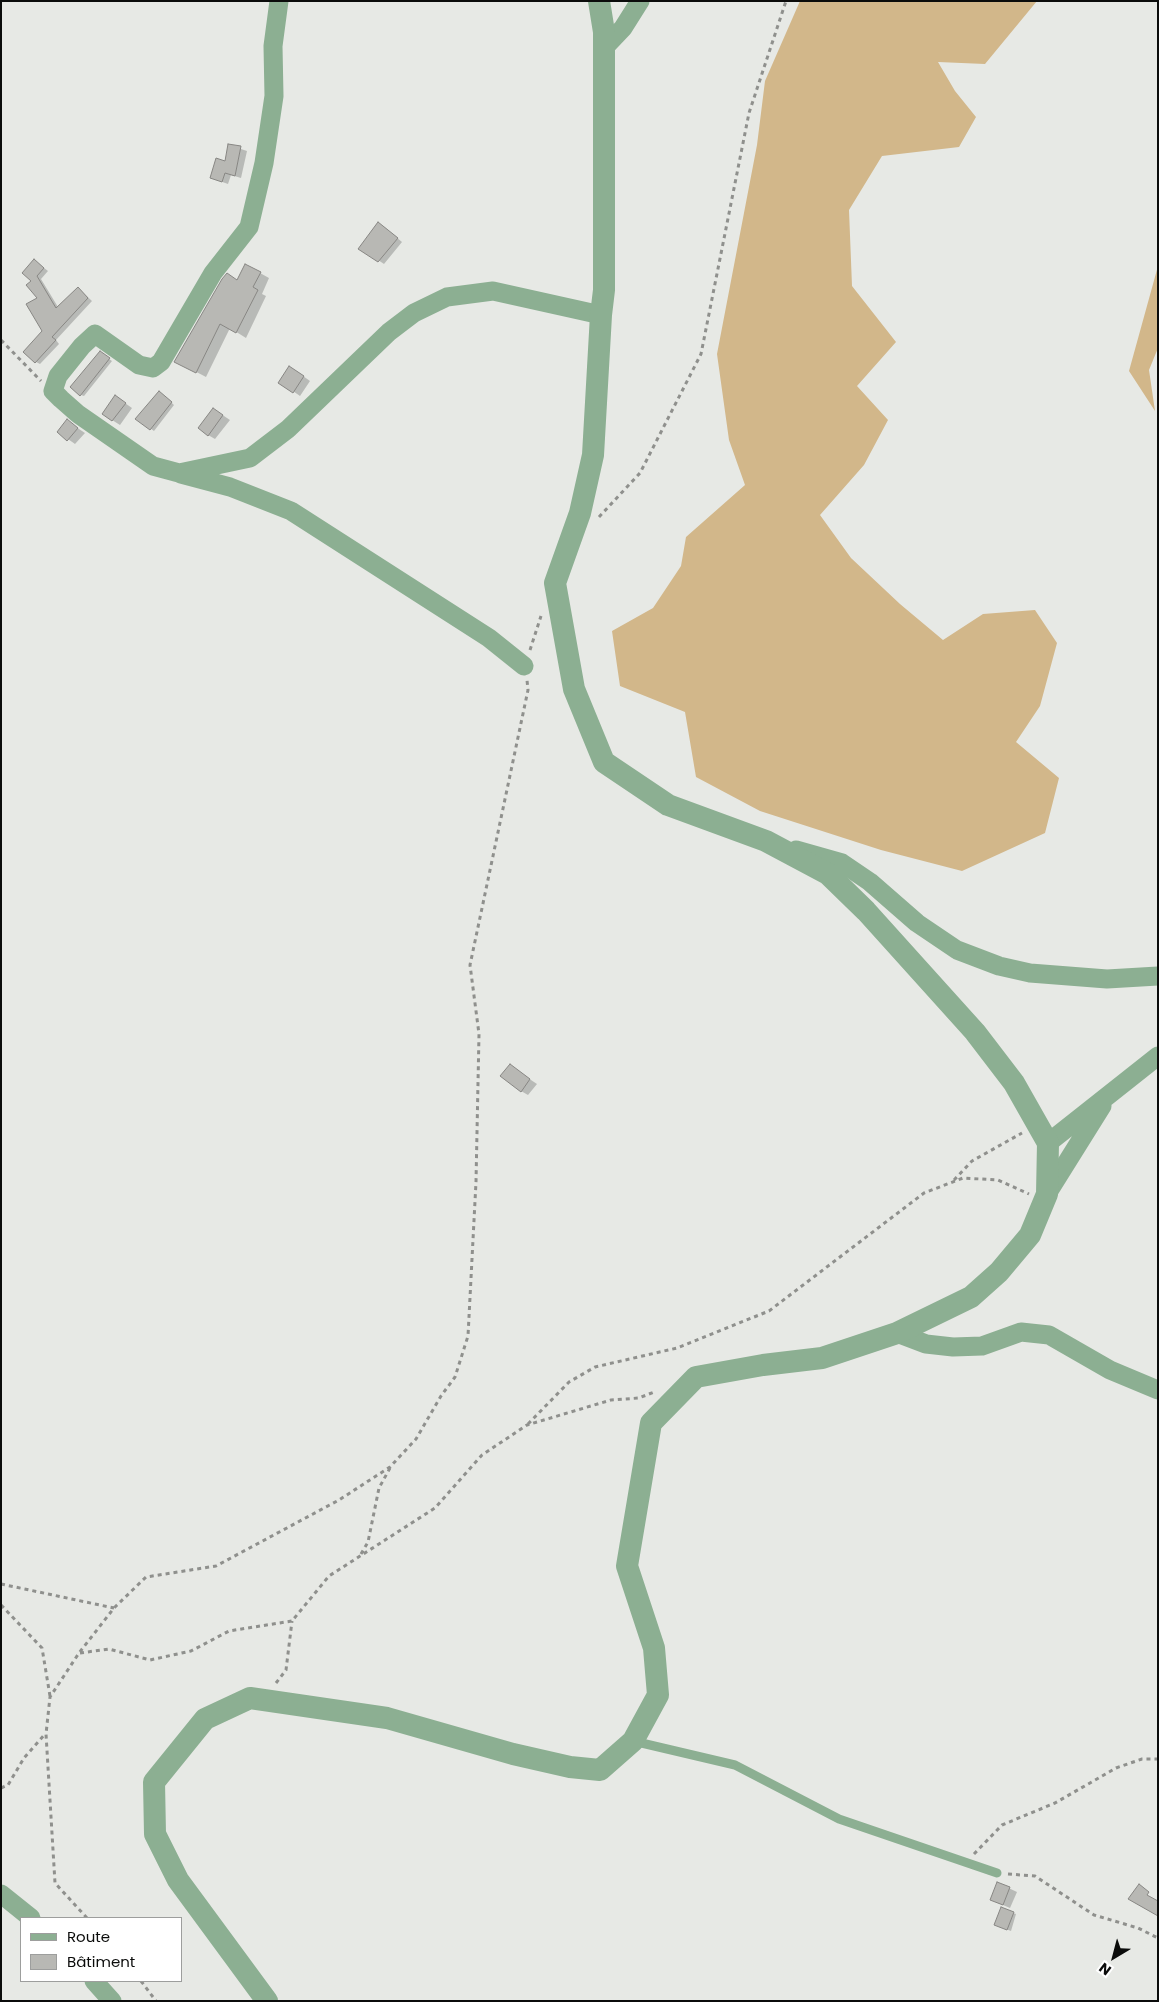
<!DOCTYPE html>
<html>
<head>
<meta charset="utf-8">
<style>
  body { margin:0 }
  #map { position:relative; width:1159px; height:2002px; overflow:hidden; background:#e7e9e5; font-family:Poppins,sans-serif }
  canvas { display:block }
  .frame { position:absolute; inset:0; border:2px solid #0b0c0b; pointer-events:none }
  .legend { position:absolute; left:20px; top:1917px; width:162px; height:65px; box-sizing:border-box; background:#fff; border:1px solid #9d9e9d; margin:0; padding:6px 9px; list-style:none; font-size:15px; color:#0b0c0b }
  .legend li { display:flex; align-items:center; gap:10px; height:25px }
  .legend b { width:25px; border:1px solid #9d9e9d }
  .north { position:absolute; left:1089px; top:1932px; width:50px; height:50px; -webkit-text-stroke:4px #fff; paint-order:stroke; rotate:217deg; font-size:14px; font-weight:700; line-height:20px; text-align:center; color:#0b0c0b }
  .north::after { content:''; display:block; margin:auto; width:18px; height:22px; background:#0b0c0b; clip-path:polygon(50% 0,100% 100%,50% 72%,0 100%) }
</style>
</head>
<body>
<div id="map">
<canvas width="1159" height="2002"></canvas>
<div class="frame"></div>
<ul class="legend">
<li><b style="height:6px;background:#8caf92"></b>Route</li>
<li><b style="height:14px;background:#b8b8b4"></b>Bâtiment</li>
</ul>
<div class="north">N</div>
</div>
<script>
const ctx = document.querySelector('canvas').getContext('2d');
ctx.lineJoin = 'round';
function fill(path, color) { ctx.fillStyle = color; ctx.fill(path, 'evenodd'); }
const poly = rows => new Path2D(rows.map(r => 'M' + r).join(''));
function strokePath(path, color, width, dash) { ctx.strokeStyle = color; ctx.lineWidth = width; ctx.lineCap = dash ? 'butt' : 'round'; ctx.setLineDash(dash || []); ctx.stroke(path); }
const forest = poly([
  [800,1,1037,1,985,64,938,62,955,91,976,117,959,147,882,156,849,210,852,286,896,342,857,386,888,420,864,465,820,515,851,558,900,604,943,640,983,614,1035,610,1057,643,1040,706,1016,742,1059,778,1045,833,962,871,881,850,760,811,696,777,685,712,620,686,612,631,653,608,681,566,686,537,745,485,729,440,717,354,757,145,765,81],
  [1158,266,1158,348,1149,370,1155,411,1129,371]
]);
const shadow = poly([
  [229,145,247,151,241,178,231,175,228,184,211,178,226,163],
  [383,226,402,242,384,264,360,248],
  [35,261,48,271,41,279,58,307,79,289,92,301,56,340,59,344,40,364,36,362,44,331,39,298,33,281],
  [260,273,269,278,262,294,266,296,246,338,230,328,206,377,185,366,238,281],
  [103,355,112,361,84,396,81,395],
  [296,371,310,381,300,396,280,382],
  [162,394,174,405,154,431,137,419],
  [122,401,132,408,120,425,112,420],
  [221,414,230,420,215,439,208,435],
  [67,421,85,433,75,444,58,432],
  [510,1066,537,1084,528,1095,521,1091],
  [998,1883,1017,1892,1010,1908,991,1900],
  [1013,1913,1016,1914,1011,1931,998,1926]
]);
const building = poly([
  [228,144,241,146,235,176,225,173,222,182,210,178,216,158,225,161,228,144],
  [378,222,398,238,378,262,358,249,378,222],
  [34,259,44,268,37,276,56,308,78,287,88,298,52,337,56,340,35,363,23,352,42,331,26,304,37,298,26,285,31,281,22,273,34,259],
  [245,264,261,272,253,287,258,290,236,333,220,324,196,373,174,362,222,279,227,273,237,280,245,264],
  [100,351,110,358,80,396,70,387,100,351],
  [289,366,304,376,293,393,278,383,289,366],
  [159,391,172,402,150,430,135,419,159,391],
  [115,395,126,403,112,421,102,414,115,395],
  [213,408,223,415,208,436,198,428,213,408],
  [67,419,78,428,67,441,57,432,67,419],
  [510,1064,530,1079,521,1092,500,1076,510,1064],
  [997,1882,1010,1887,1003,1905,990,1900,997,1882],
  [1139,1884,1149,1892,1147,1895,1158,1901,1158,1916,1128,1899,1139,1884],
  [1001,1907,1014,1912,1007,1930,994,1925,1001,1907]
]);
const path = poly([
  [1,340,41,381],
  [599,517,640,473,701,354,749,113,786,1],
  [530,650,541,616],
  [954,1180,972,1161,1022,1133],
  [528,1424,569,1382,595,1367,677,1348,769,1311,924,1193,963,1178,998,1180,1029,1194],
  [361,1554,368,1542,379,1488,390,1468],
  [1,1584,114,1608],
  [1,1605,42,1648,50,1696],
  [80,1653,109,1649,150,1660,191,1651,229,1631,292,1621,329,1576,435,1508,482,1455,527,1425,611,1400,639,1398,654,1392],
  [276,1683,286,1670,292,1621],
  [1,1788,8,1785,24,1758,45,1734],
  [974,1854,1002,1825,1055,1803,1116,1768,1142,1759,1158,1759],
  [1008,1874,1035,1876,1094,1915,1138,1928,1158,1938],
  [87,1918,55,1883,46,1734,50,1697,79,1653,114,1608,146,1577,216,1566,339,1500,390,1467,416,1439,441,1396,455,1377,468,1336,476,1182,479,1034,470,965,528,690,527,680],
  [141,1981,156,2001]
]);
const service = poly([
  [633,1741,735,1765,839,1819,997,1873]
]);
const minor = poly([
  [279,1,273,46,274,96,264,163,249,227,213,273,161,362,153,368,139,365,95,334,82,346,58,376,53,391,61,399,78,414,153,466,179,473,250,458,288,429,389,332,414,313,447,297,493,291,601,315],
  [604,48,623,28,640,1],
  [181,474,230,487,291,511,489,638,524,666],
  [796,850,842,863,870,882,917,923,957,950,999,966,1030,973,1107,979,1158,976],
  [1048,1143,1158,1056],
  [1047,1194,1102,1106],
  [897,1333,926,1344,953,1347,982,1346,1021,1332,1049,1335,1110,1370,1158,1390],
  [1,1894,31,1918],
  [94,1981,112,2001]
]);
const tertiary = poly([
  [267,2001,178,1880,155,1834,154,1782,205,1719,250,1698,387,1718,513,1754,570,1767,600,1770,633,1741,658,1695,654,1648,627,1566,651,1423,696,1377,763,1365,822,1358,897,1333,971,1297,999,1272,1030,1235,1047,1194,1048,1143,1014,1083,975,1032,866,911,828,874,766,841,668,805,604,762,574,689,555,583,580,513,593,455,601,315,604,290,604,32,599,1]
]);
fill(forest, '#d2b78a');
fill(shadow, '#0003');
fill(building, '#b8b8b4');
strokePath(building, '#878683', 1);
strokePath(path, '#8f908d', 3, [4, 4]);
strokePath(service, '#8caf92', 9);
strokePath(minor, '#8caf92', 19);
strokePath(tertiary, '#8caf92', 22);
</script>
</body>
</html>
